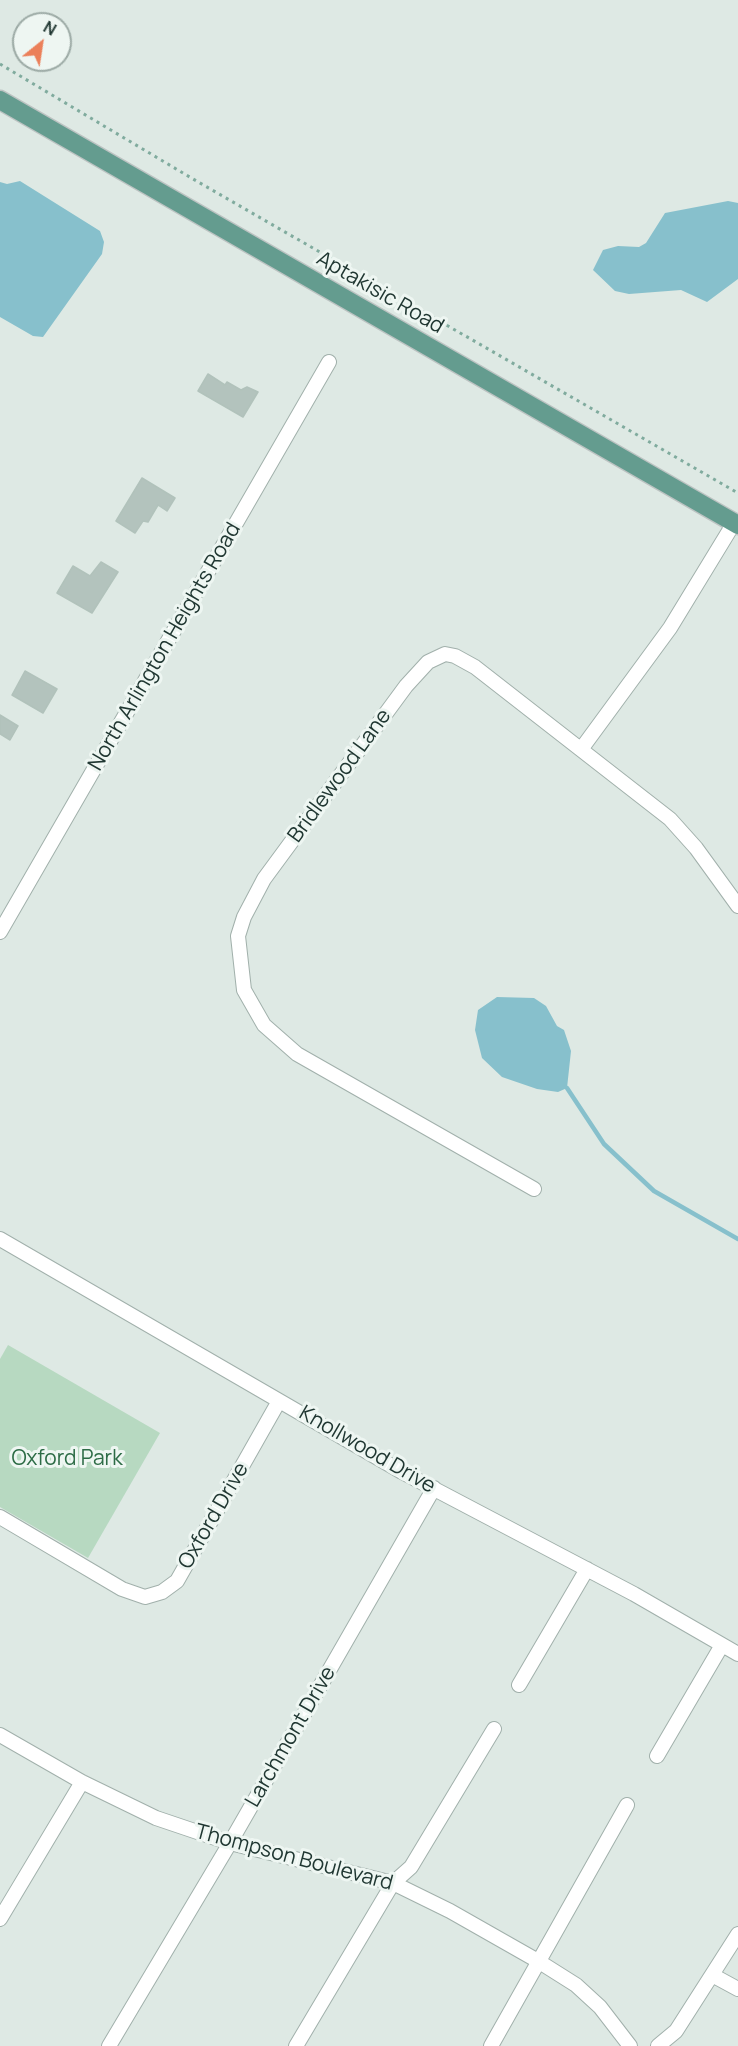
<!DOCTYPE html>
<html>
<head>
<meta charset="utf-8">
<style>
  body { margin:0 }
  #map { position:relative; width:738px; height:2046px; overflow:hidden; background:#dee9e4; font-family:Manrope,sans-serif }
  canvas { display:block }
  .north { position:absolute; left:12px; top:12px; width:60px; height:60px; box-sizing:border-box; background:#eef6f2; border:2px solid #9caaa5; border-radius:50%; rotate:30deg; font-size:16px; font-weight:700; line-height:24px; text-align:center; color:#203732 }
  .north::after { content:''; display:block; margin:auto; width:21px; height:27px; background:#eb805a; clip-path:polygon(50% 0,100% 100%,50% 72%,0 100%) }
</style>
</head>
<body>
<div id="map">
<canvas width="738" height="2046"></canvas>
<div class="north">N</div>
</div>
<script>
const ctx = document.querySelector('canvas').getContext('2d');
ctx.lineJoin = 'round';
function fill(path, color) { ctx.fillStyle = color; ctx.fill(path, 'evenodd'); }
const poly = rows => new Path2D(rows.map(r => 'M' + r).join(''));
function strokePath(path, color, width, dash) { ctx.strokeStyle = color; ctx.lineWidth = width; ctx.lineCap = dash ? 'butt' : 'round'; ctx.setLineDash(dash || []); ctx.stroke(path); }
function write(font, color, halo, rows, align = 'center') {
  ctx.font = font + ' Manrope,sans-serif'; ctx.lineWidth = 6; ctx.setLineDash([]); ctx.textBaseline = 'middle'; ctx.strokeStyle = halo; ctx.fillStyle = color; for (const [text, x, y, turn = 0] of rows) {
    ctx.save(); ctx.translate(x, y); ctx.rotate((+turn || 0) * Math.PI / 180); ctx.textAlign = isNaN(turn) ? turn : align; if (halo) ctx.strokeText(text, 0, 0); ctx.fillText(text, 0, 0); ctx.restore();
  }
}
const green = poly([
  [8,1345,160,1433,88,1558,0,1507,0,1359]
]);
const water = poly([
  [20,181,100,231,104,242,102,254,43,337,33,336,0,317,0,182,7,184],
  [728,201,738,203,738,279,707,302,681,290,629,294,615,291,593,270,603,250,618,246,639,247,646,243,665,213],
  [497,997,534,998,546,1006,557,1026,564,1030,571,1051,567,1088,558,1092,537,1089,502,1077,482,1058,475,1030,478,1010]
]);
const stream = poly([
  [567,1088,604,1144,654,1191,738,1239]
]);
const building = poly([
  [208,374,225,385,227,382,241,390,247,387,258,392,243,417,198,391,208,374],
  [142,478,175,498,167,511,158,505,148,522,143,521,135,533,116,521,142,478],
  [101,562,118,572,92,613,57,593,73,566,90,576,101,562],
  [25,671,57,689,43,713,12,695,25,671],
  [0,715,18,726,10,740,0,734,0,715]
]);
const path = poly([
  [0,64,193,179,738,493]
]);
const minor = poly([
  [582,748,670,628,734,523],
  [0,932,329,362],
  [534,1189,297,1054,264,1025,244,990,238,936,244,917,264,879,406,686,428,662,445,654,455,656,475,667,670,819,696,848,738,906],
  [0,1239,402,1472,634,1594,738,1654],
  [0,1517,122,1589,145,1597,162,1592,177,1581,279,1401],
  [519,1685,587,1569],
  [0,1735,82,1782,156,1818,230,1843,393,1883,450,1911,538,1961,576,1985,600,2007,630,2046],
  [657,1756,722,1645],
  [0,1919,82,1782],
  [714,1976,738,1989],
  [109,2046,230,1843,434,1488],
  [296,2046,393,1883,411,1867,494,1729],
  [491,2046,627,1805],
  [658,2046,676,2031,738,1934]
]);
const major = poly([
  [0,100,738,525]
]);
const streetNames = [
  ["Aptakisic Road",380,293,30],
  ["North Arlington Heights Road",165,647,-60],
  ["Bridlewood Lane",340,776,-54],
  ["Knollwood Drive",367,1450,30],
  ["Oxford Drive",214,1516,-60],
  ["Larchmont Drive",291,1737,-60],
  ["Thompson Boulevard",294,1858,15]
];
const parkNames = [
  ["Oxford Park",67,1459]
];
fill(green, '#b7d9c1');
fill(water, '#87c0cc');
strokePath(stream, '#87c0cc', 4.5);
fill(building, '#b3c3bd');
strokePath(building, '#b1c2bb', 1.5);
strokePath(minor, '#a1b0ab', 16);
strokePath(major, '#bcc3c2', 21);
strokePath(path, '#80ab9e', 3, [3, 4.5]);
strokePath(minor, '#fff', 14);
strokePath(major, '#649c8f', 18);
write('21px', '#203732', '#eef6f2', streetNames);
write('21px', '#2d6c46', '#eef6f2', parkNames);
</script>
</body>
</html>
